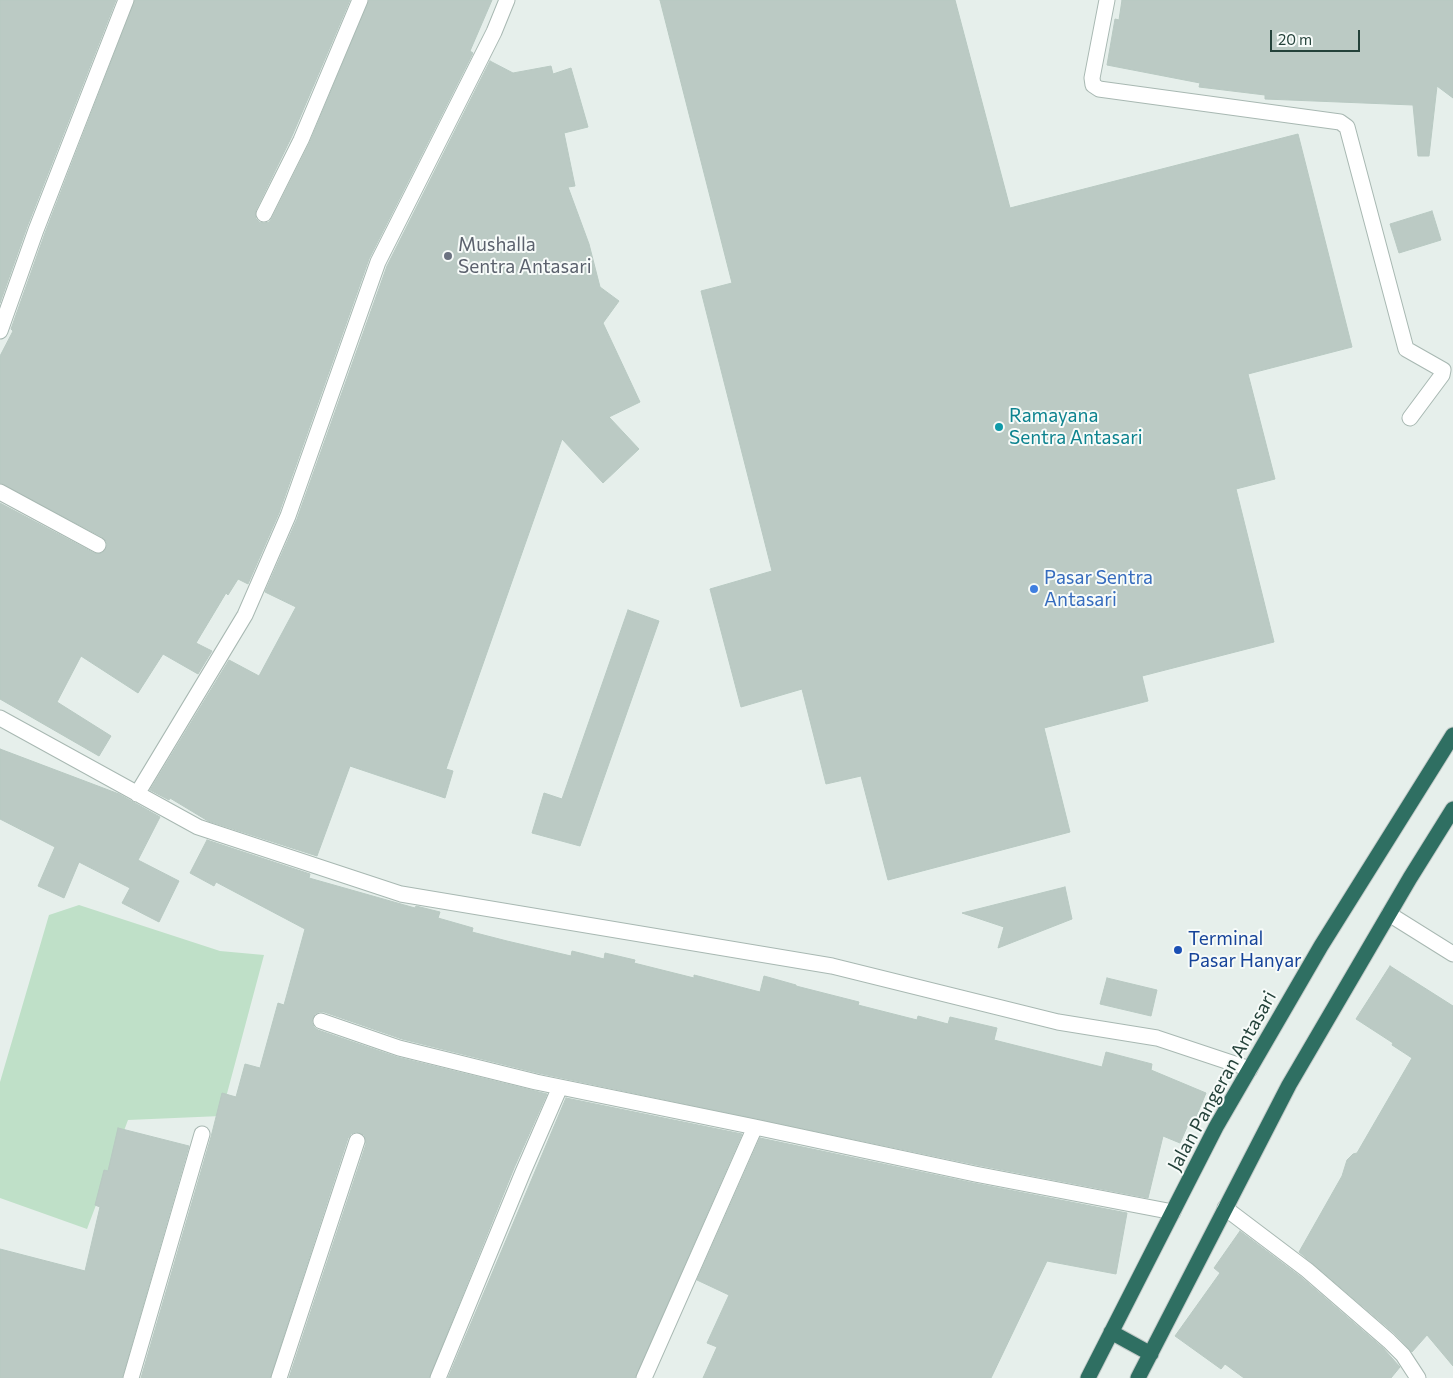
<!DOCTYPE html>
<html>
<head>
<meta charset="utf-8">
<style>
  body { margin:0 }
  #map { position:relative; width:1453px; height:1378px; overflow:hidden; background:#e6efeb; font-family:Commissioner,sans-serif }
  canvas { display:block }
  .scale { position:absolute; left:1270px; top:30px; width:90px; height:22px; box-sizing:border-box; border:2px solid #24423a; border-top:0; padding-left:6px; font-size:15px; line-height:18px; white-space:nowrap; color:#24423a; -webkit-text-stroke:4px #f7fbf9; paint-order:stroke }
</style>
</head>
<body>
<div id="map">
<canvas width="1453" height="1378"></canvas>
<div class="scale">20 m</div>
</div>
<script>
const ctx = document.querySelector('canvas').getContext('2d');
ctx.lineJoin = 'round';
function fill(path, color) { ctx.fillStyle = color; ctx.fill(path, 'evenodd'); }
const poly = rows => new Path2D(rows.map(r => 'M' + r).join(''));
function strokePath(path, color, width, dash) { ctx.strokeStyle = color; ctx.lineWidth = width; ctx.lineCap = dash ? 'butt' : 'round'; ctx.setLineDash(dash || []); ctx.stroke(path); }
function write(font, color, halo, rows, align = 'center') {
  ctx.font = font + ' Commissioner,sans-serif'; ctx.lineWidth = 4; ctx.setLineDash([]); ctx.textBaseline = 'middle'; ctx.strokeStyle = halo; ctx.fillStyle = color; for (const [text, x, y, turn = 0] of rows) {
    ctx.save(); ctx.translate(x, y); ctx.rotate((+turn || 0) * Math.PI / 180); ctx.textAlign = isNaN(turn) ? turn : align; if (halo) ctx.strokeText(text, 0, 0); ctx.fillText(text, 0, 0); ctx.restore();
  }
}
const green = poly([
  [79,905,220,951,264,955,221,1116,128,1120,87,1229,0,1198,0,1082,49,915]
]);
const building = poly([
  [0,0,116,0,27,227,0,303,0,0],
  [135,0,350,0,292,136,256,210,256,219,259,222,264,223,269,222,272,218,309,144,369,0,492,0,470,51,473,53,369,259,279,513,248,584,238,579,228,595,226,593,196,643,212,651,198,674,163,654,138,693,81,656,57,702,111,736,99,756,0,699,0,503,94,553,102,553,107,545,106,541,102,537,0,483,0,356,13,331,11,329,45,233,135,0],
  [660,0,955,0,1010,208,1298,134,1352,347,1248,374,1275,479,1236,489,1274,642,1142,676,1148,701,1044,728,1070,832,888,880,861,776,826,784,802,689,741,707,710,589,772,571,701,291,732,283,660,0],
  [1122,0,1453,0,1453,98,1437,86,1429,156,1418,156,1413,105,1265,99,1265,95,1199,87,1200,83,1107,65,1115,19,1119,20,1122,0],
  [490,61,513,73,551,66,553,74,571,68,588,127,564,133,575,186,568,187,589,244,600,287,619,301,603,323,640,402,609,417,639,449,603,483,562,439,446,769,453,771,445,798,350,766,317,856,208,821,170,798,169,800,150,790,229,660,259,676,296,607,265,592,297,519,387,266,490,61],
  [1432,211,1441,240,1399,253,1390,224,1432,211],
  [628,610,659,621,580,846,532,833,544,793,562,799,628,610],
  [0,749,119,794,160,817,138,860,179,881,159,922,122,903,130,888,79,862,64,898,38,886,55,847,0,819,0,749],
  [207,840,310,874,309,878,415,908,416,906,440,912,438,918,473,928,472,932,507,941,571,956,572,951,604,959,605,953,635,960,634,963,694,978,694,975,760,992,764,976,796,985,796,986,859,1002,858,1005,917,1020,918,1016,948,1024,950,1017,997,1028,994,1040,1102,1067,1106,1052,1152,1064,1151,1070,1206,1093,1194,1122,1190,1120,1180,1143,1163,1136,1148,1198,977,1165,538,1073,402,1039,324,1012,319,1012,315,1014,312,1022,314,1027,318,1030,397,1057,547,1094,514,1168,429,1378,289,1378,366,1144,364,1135,356,1132,351,1134,348,1138,270,1378,141,1378,211,1137,222,1093,236,1097,245,1064,260,1068,278,1003,284,1005,305,929,216,882,214,886,190,873,207,840],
  [1065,887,1072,919,998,948,1004,927,962,913,1065,887],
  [1390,966,1453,1006,1453,1366,1427,1335,1412,1352,1395,1334,1299,1252,1342,1176,1347,1160,1353,1154,1357,1153,1412,1058,1392,1045,1393,1043,1356,1019,1390,966],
  [1107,978,1157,990,1151,1016,1100,1004,1107,978],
  [566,1098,742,1134,635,1378,448,1378,566,1098],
  [118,1128,189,1146,122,1378,0,1378,0,1249,85,1271,100,1207,95,1205,104,1170,108,1171,118,1128],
  [760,1138,973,1183,1127,1213,1116,1274,1047,1261,991,1378,703,1378,717,1347,707,1343,729,1295,697,1280,760,1138],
  [1240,1231,1301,1277,1383,1348,1400,1367,1391,1378,1244,1378,1225,1364,1221,1369,1175,1336,1220,1273,1214,1268,1240,1231]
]);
const minor = poly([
  [1107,0,1092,78,1093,85,1099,89,1340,122,1347,127,1406,349,1443,370,1442,375,1410,418],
  [264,214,301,140,360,0],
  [0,331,36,230,126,0],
  [0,492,98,545],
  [0,718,198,827,401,894,832,966,1058,1022,1157,1038,1250,1069],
  [137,794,245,615,288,516,378,262,494,32,507,0],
  [1389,914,1453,954],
  [321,1021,399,1048,536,1082,755,1127,975,1174,1173,1212],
  [1225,1208,1307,1270,1389,1341,1403,1355,1418,1378],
  [131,1378,202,1134],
  [279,1378,357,1141],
  [438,1378,523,1172,560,1087],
  [644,1378,755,1127]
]);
const highway = poly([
  [1111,1332,1151,1354],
  [1088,1378,1216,1127,1321,946,1453,735],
  [1138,1378,1289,1085,1410,878,1453,809]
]);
const markers = [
  [448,256,5,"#6b7280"],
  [999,427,5,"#0f9aa8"],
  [1034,589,5,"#3f7fe0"],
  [1178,950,5,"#1a4fb4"]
];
const worshipNames = [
  ["Mushalla",458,245],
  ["Sentra Antasari",458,267]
];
const cultureNames = [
  ["Ramayana",1009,416],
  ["Sentra Antasari",1009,438]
];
const shopNames = [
  ["Pasar Sentra",1044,578],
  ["Antasari",1044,600]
];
const transitNames = [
  ["Terminal",1188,939],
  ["Pasar Hanyar",1188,961]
];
const streetNames = [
  ["Jalan Pangeran Antasari",1222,1081,-61]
];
fill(green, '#bfe0c8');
fill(building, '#bbcac4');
strokePath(building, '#b8c9c2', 1);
strokePath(minor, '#a8b8b2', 17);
strokePath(highway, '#c2cac8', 17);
strokePath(minor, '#fff', 15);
strokePath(highway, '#2f6f62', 15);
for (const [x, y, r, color] of markers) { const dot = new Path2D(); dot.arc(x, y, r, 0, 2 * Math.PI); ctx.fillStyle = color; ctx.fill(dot); strokePath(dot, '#f7fbf9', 2); }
write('19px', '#5b616d', '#f7fbf9', worshipNames, 'left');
write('19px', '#0d838f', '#f7fbf9', cultureNames, 'left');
write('19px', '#366cbe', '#f7fbf9', shopNames, 'left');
write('19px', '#164399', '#f7fbf9', transitNames, 'left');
write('19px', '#24423a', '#f7fbf9', streetNames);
</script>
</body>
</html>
